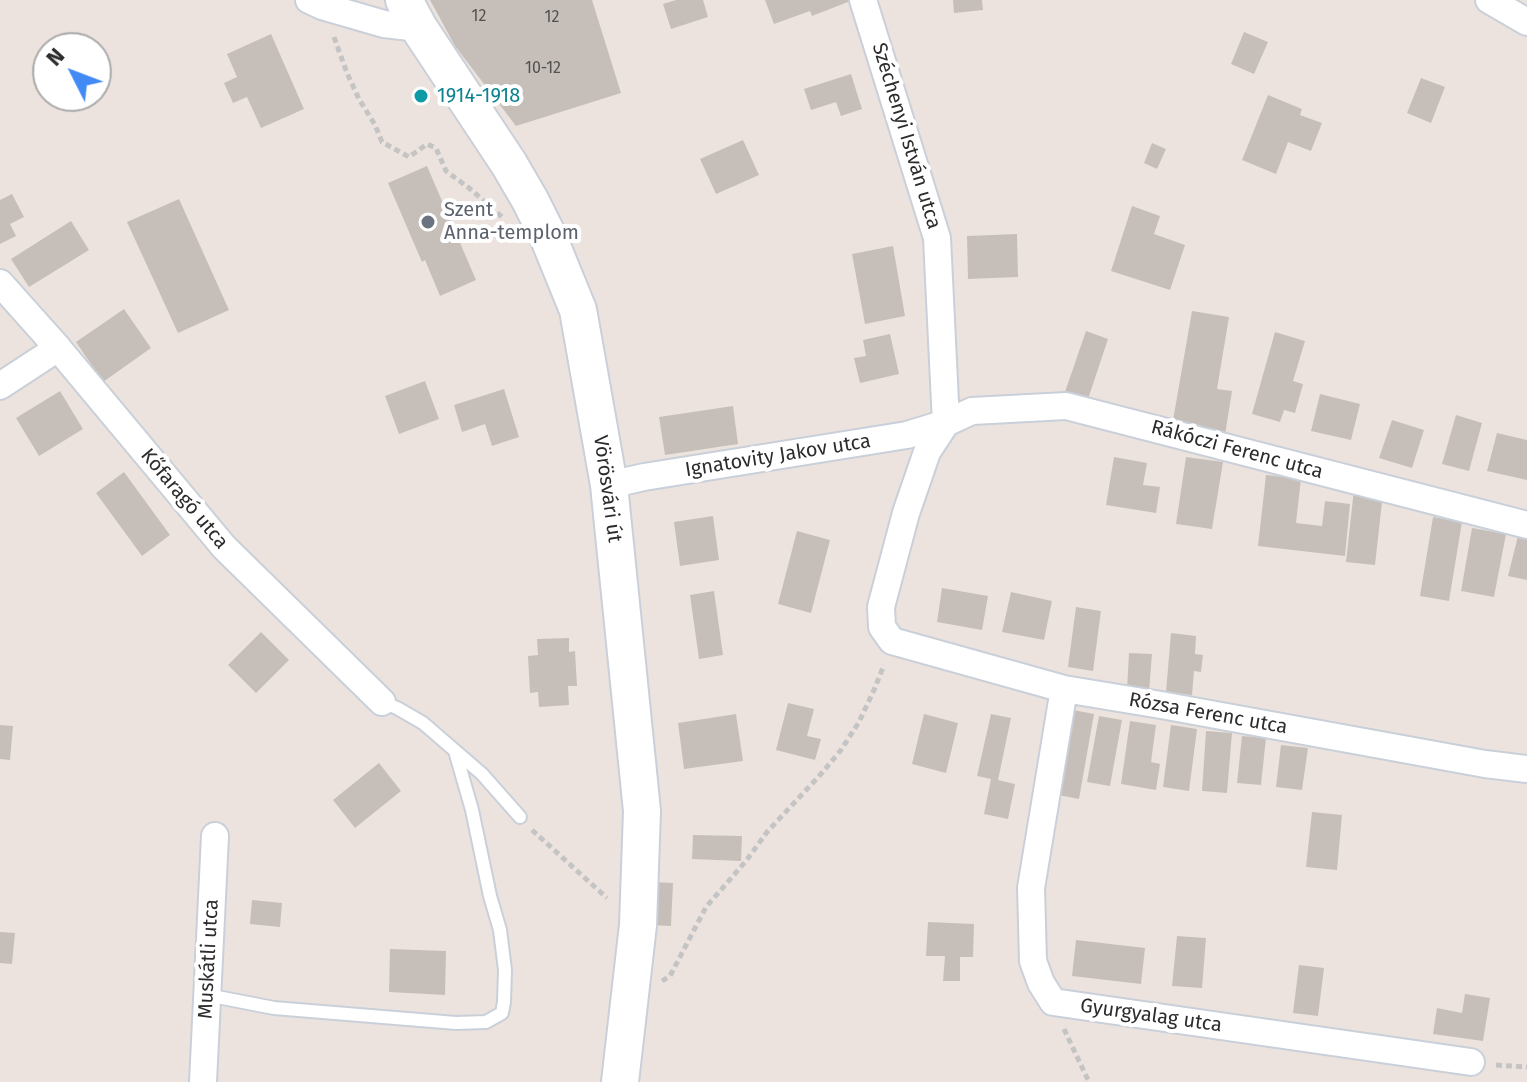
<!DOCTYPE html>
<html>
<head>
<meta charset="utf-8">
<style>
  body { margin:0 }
  #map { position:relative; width:1527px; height:1082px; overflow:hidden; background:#ede3de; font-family:"Fira Sans",sans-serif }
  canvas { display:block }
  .north { position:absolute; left:32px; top:32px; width:80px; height:80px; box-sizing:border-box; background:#fff; border:2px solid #ababab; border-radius:50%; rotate:312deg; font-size:22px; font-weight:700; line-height:32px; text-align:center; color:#2c2c2c }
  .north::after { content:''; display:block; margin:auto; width:28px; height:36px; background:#428af6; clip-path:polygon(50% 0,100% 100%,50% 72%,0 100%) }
</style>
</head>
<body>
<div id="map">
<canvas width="1527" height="1082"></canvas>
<div class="north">N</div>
</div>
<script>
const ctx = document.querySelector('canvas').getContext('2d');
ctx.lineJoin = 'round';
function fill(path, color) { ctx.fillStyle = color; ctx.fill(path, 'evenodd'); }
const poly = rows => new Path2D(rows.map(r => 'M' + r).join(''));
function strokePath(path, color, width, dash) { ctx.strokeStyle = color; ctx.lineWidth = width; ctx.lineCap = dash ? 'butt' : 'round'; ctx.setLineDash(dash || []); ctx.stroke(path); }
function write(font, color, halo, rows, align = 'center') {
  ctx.font = font + ' "Fira Sans",sans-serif'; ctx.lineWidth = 8; ctx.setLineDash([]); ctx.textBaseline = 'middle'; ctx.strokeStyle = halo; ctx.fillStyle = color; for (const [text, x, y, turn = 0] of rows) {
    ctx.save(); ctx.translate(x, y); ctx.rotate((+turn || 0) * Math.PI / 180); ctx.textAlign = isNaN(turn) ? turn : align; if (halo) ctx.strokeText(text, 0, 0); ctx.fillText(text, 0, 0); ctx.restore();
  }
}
const building = poly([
  [430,0,592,0,621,93,516,126,455,46],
  [676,0,703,0,708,17,671,29,663,4],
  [765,0,853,0,812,16,810,11,774,24],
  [953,0,982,0,983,10,954,13],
  [1244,32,1268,42,1254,74,1231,64],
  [271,34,304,109,261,128,247,97,233,103,224,83,237,77,227,54],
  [851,74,862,109,841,116,836,102,811,110,804,89],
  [1421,78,1445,87,1431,123,1407,113],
  [1268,95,1302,109,1300,115,1322,123,1311,151,1288,142,1276,174,1242,160],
  [743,140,759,175,716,194,700,159],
  [1152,143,1166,149,1157,169,1144,163],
  [427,166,476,280,440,296,425,260,422,262,388,183],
  [12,194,24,217,10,224,16,236,0,244,0,200],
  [179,199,229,310,178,333,127,222],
  [1132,206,1160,216,1154,234,1185,245,1170,290,1111,271],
  [71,221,89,250,29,287,11,259],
  [1017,234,1018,277,968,279,967,236],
  [893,246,905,316,865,324,852,254],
  [124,309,151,348,103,382,76,342],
  [1192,311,1229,317,1217,389,1232,391,1225,435,1172,426],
  [1086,331,1108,339,1088,399,1065,392],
  [1275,332,1305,341,1293,381,1303,384,1295,413,1284,410,1280,422,1252,414],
  [890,334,899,374,860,383,854,358,866,356,863,340],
  [425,381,439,419,399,434,385,396],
  [504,389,519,437,492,446,485,424,462,432,454,405],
  [60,391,83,429,39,456,16,418],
  [1320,394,1360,404,1351,440,1311,431],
  [733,406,738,444,665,455,659,417],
  [1456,415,1482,423,1469,471,1442,464],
  [1392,420,1424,430,1412,468,1379,458],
  [1497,433,1527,440,1527,480,1487,471],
  [1114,457,1147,463,1143,485,1160,487,1156,513,1106,505],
  [1186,457,1223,462,1212,529,1176,524],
  [124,472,170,535,142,556,96,493],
  [1266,475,1301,479,1296,523,1322,526,1325,501,1350,504,1345,556,1258,546],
  [1354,489,1383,493,1375,565,1346,562],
  [713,516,719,560,680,566,674,522],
  [1433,517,1462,522,1449,601,1420,596],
  [1472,528,1506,534,1494,597,1461,591],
  [797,531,830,540,811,613,778,604],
  [1518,536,1527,538,1527,580,1508,576],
  [942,588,988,596,982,630,937,622],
  [714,591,723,655,699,659,690,595],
  [1011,592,1052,601,1044,640,1002,632],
  [1076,607,1101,611,1093,671,1068,667],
  [261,632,289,660,256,693,228,665],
  [1171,633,1196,636,1195,654,1203,655,1201,672,1194,671,1192,695,1166,692],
  [569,638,569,652,575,651,577,686,568,686,569,705,539,707,538,692,530,693,528,656,538,655,537,639],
  [1129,653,1152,654,1149,692,1127,690],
  [788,703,814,709,807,736,821,739,815,760,776,750],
  [1068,709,1094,714,1079,799,1053,794],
  [736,714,743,761,684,769,678,723],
  [924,714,958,723,946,773,912,764],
  [991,714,1011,718,998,780,1015,784,1008,819,984,814,991,779,977,776],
  [1099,716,1122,720,1110,786,1087,782],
  [1130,721,1156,725,1151,762,1160,764,1156,790,1121,784],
  [0,725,13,726,10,760,0,759],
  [1171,725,1197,729,1189,791,1163,787],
  [1206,731,1232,733,1227,793,1202,791],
  [1242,736,1266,738,1261,785,1237,783],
  [1281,745,1308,748,1302,790,1276,787],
  [379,763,401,791,355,828,333,800],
  [1312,812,1342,815,1337,870,1306,867],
  [693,835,742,836,741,861,692,859],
  [653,882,673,883,671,926,650,925],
  [252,900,282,903,280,927,250,924],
  [928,922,974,924,973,957,960,957,960,981,943,981,945,956,926,956],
  [0,932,15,933,12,964,0,963],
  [1177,936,1206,938,1202,988,1172,986],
  [1076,940,1145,948,1141,984,1072,976],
  [390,949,446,951,445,995,389,992],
  [1299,965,1324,968,1318,1016,1293,1013],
  [1465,994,1490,998,1483,1041,1433,1034,1437,1008,1462,1013]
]);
const path = poly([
  [334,37,347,73,359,99,375,125,382,142,409,157,427,144,436,148,446,171,469,188,502,217],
  [532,830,607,898],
  [662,981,670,976,706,907,746,861,767,832,821,774,841,750,859,722,874,690,884,665],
  [1064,1029,1089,1082],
  [1496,1065,1527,1067]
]);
const lane = poly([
  [382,702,397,708,423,723,482,774,520,817],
  [207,995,274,1008,456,1023,486,1022,502,1013,504,1002,505,970,500,930,490,896,472,810,455,751]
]);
const street = poly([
  [309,0,322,6,384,24,419,28],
  [863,0,937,238,946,423,927,452,906,513,881,607,882,627,892,641,1064,689,1161,705,1485,764,1527,769],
  [1489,0,1527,22],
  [0,283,58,348,224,547,382,702],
  [0,386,58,348],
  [609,485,644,477,907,435,946,423,972,411,1066,406,1527,525],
  [1064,689,1031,888,1033,961,1041,983,1053,1002,1471,1062],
  [203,1082,215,836]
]);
const secondary = poly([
  [404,0,419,28,509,164,530,200,547,234,578,310,609,485,642,811,638,925,620,1082]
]);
const markers = [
  [421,96,8,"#0f9aa8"],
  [428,222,8,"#6b7280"]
];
const numberNames = [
  ["12",479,17],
  ["12",552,18],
  ["10-12",543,69]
];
const cultureNames = [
  ["1914-1918",437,96]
];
const streetNames = [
  ["Széchenyi István utca",906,136,73],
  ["Rákóczi Ferenc utca",1237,450,15],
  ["Ignatovity Jakov utca",778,456,-9],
  ["Vörösvári út",607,489,82],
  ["Kőfaragó utca",184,499,50],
  ["Rózsa Ferenc utca",1208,714,10],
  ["Muskátli utca",209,959,-87],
  ["Gyurgyalag utca",1151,1016,8]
];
const worshipNames = [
  ["Szent",444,210],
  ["Anna-templom",444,233]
];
fill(building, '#c6bfb9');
strokePath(lane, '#c9d0d9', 16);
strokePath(street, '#c9d0d9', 30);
strokePath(secondary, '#c9d0d9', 40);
strokePath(path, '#c4c4c4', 5, [6, 4]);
strokePath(lane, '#fff', 12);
strokePath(street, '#fff', 26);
strokePath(secondary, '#fff', 36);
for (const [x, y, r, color] of markers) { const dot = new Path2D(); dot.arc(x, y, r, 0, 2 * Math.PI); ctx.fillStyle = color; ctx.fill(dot); strokePath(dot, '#fff', 3); }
write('16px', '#52514f', null, numberNames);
write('20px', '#0d838f', '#fff', cultureNames, 'left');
write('20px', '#2c2c2c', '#fff', streetNames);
write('20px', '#5b616d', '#fff', worshipNames, 'left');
</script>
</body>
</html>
